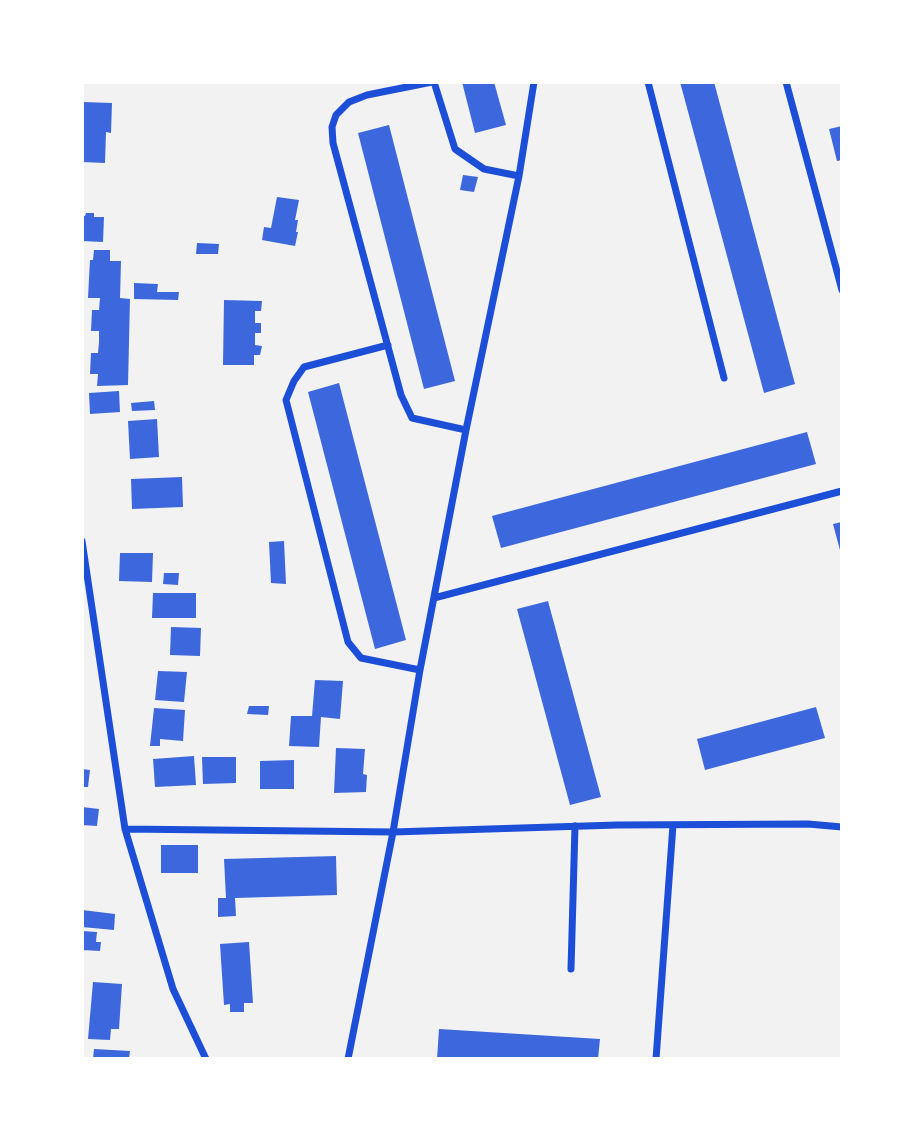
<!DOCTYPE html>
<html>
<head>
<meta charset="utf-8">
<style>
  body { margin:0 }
  #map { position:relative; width:924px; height:1141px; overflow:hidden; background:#f2f2f2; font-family:"Open Sans",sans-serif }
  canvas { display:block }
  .frame { position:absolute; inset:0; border:84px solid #fff; pointer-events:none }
</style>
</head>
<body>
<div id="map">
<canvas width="924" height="1141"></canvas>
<div class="frame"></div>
</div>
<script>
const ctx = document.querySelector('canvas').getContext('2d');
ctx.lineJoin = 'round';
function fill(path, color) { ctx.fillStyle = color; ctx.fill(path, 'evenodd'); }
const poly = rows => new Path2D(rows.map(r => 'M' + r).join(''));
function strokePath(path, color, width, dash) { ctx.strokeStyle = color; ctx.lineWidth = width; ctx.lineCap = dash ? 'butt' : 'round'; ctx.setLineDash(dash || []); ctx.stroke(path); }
const building = poly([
  [462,82,494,82,506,125,475,133],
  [680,82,714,82,795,384,764,393],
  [82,102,112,103,111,133,106,132,105,163,82,162],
  [389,125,455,381,424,389,358,133],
  [842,126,842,160,837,161,829,129],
  [463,175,478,177,474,192,460,190],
  [277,197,299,200,295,220,298,220,296,232,298,232,295,246,262,240,264,227,271,228],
  [86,213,94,213,94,217,104,217,103,242,82,241,82,216,85,216],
  [197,243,219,244,218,254,196,254],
  [94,250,110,250,110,261,121,261,120,298,130,299,128,385,97,386,98,374,90,374,91,353,98,353,99,342,99,331,91,331,92,310,99,310,100,298,88,298,90,260,93,260],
  [134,283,158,284,157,292,179,292,178,300,134,299],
  [224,300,262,301,261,311,255,311,255,323,261,323,261,333,255,333,255,345,262,346,260,355,254,355,254,365,223,365],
  [339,383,406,640,375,649,308,392],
  [119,391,120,412,90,414,89,393],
  [154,401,155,410,132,411,131,403],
  [157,419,159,457,130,459,128,421],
  [807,432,816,464,501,548,492,516],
  [182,477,183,507,132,509,131,479],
  [842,522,842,554,841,554,833,524],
  [284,541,286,584,271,583,269,542],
  [120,553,153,553,152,582,119,581],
  [164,573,179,573,178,585,163,584],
  [153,593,196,593,196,618,152,618],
  [548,601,601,797,570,805,517,609],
  [171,627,201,628,200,656,170,655],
  [158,671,187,672,184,702,155,700],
  [315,680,343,681,340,719,321,717,319,747,289,746,291,716,312,716],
  [249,706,269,706,268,715,247,714],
  [816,707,825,738,705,770,697,739],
  [154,708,185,710,183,741,160,739,160,746,150,746],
  [336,748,365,749,363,774,367,775,366,792,334,793],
  [194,756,196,785,155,787,153,759],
  [202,757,236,757,236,783,203,784],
  [294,760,294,789,260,789,260,761],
  [82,769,90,770,88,787,82,787],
  [82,807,99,809,97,826,82,825],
  [161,845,198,845,198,873,161,873],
  [336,856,337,895,235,898,236,916,218,917,218,898,226,898,224,859],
  [82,910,115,914,114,930,82,927],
  [82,931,97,932,96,942,101,942,100,951,82,950],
  [249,942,253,1003,244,1003,244,1012,230,1012,230,1004,224,1005,220,944],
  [93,982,122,984,119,1029,111,1029,110,1040,88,1039],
  [439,1029,600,1039,598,1059,437,1059],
  [94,1049,130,1051,129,1059,93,1059]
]);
const minor = poly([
  [432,82,367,95,349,102,336,115,332,127,333,143,401,395,412,418,466,430],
  [434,82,455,149,484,169,519,176],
  [648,82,724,378],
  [786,82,842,290],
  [388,345,304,367,294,381,286,400,348,642,361,658,420,670],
  [82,541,125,829,173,989,206,1059],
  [434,598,842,491],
  [125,829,393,832,617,825,808,824,842,827],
  [571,969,575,826],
  [348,1059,393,832,420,670,466,430,519,176,534,82],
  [656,1059,673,825]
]);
fill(building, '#3d67dc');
strokePath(minor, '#1d4ed8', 7);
</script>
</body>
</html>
